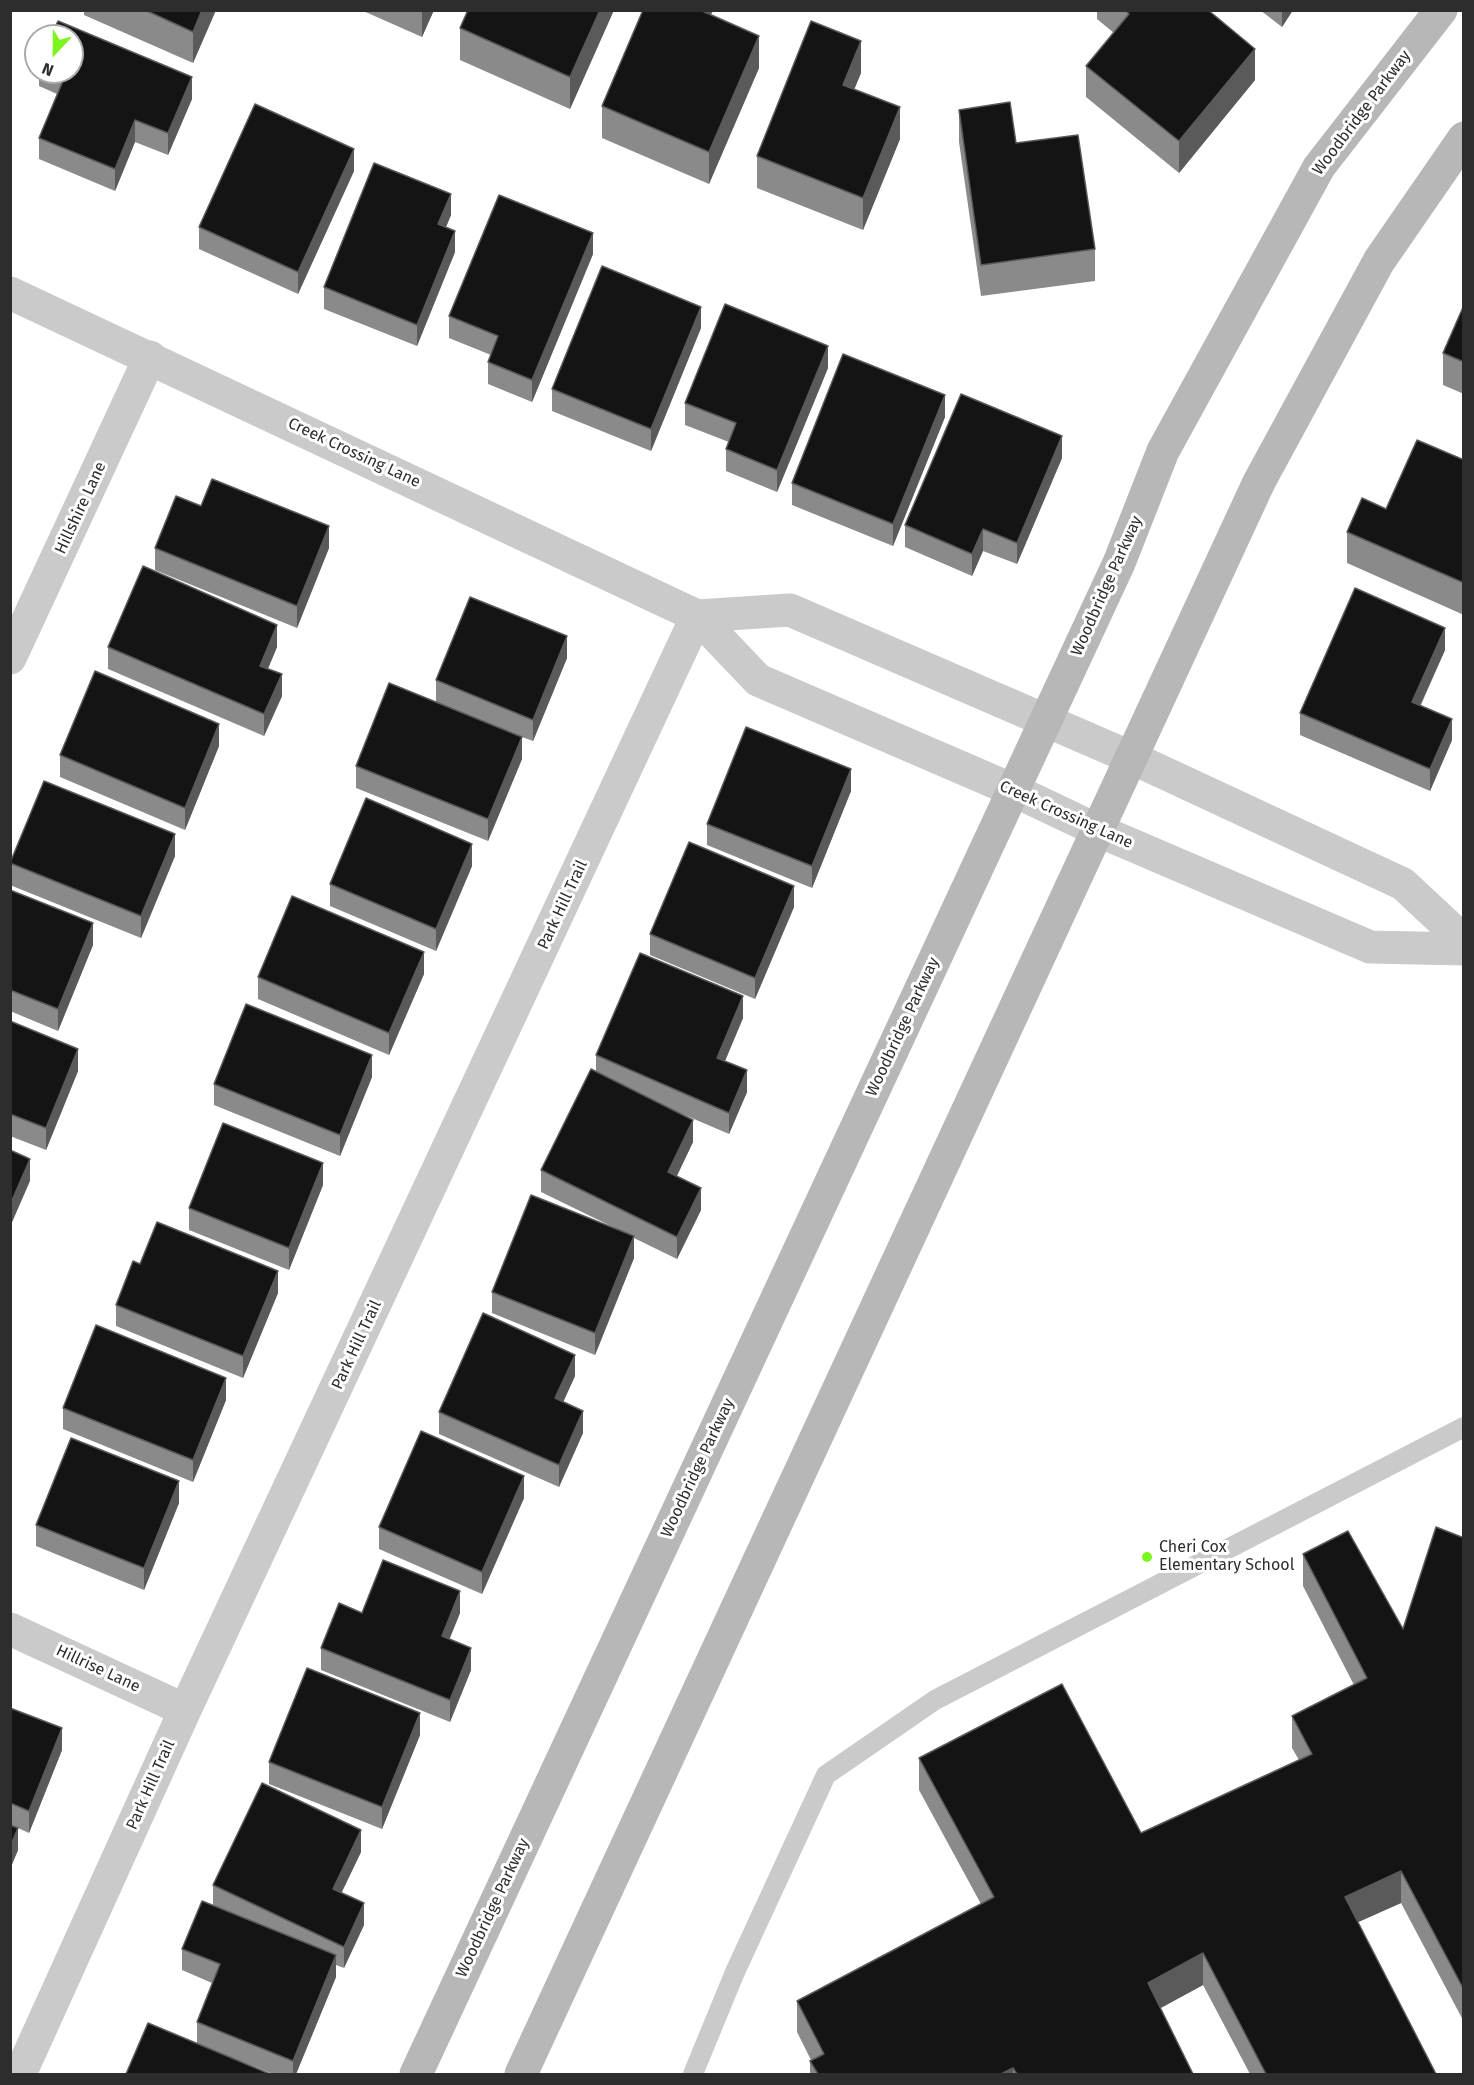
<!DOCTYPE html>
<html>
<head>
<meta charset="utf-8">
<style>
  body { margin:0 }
  #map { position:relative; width:1474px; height:2085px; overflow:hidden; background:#fff; font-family:"Fira Sans",sans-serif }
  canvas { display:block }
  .frame { position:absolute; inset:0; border:12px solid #2d2d2d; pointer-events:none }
  .north { position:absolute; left:24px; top:24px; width:60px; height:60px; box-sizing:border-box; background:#fff; border:2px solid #ababab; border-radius:50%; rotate:202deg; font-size:16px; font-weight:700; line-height:24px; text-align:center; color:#2d2d2d }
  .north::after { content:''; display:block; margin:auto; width:21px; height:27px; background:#7ef41f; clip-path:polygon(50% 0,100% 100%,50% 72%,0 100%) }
</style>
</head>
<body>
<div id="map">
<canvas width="1474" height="2085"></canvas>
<div class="frame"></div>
<div class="north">N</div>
</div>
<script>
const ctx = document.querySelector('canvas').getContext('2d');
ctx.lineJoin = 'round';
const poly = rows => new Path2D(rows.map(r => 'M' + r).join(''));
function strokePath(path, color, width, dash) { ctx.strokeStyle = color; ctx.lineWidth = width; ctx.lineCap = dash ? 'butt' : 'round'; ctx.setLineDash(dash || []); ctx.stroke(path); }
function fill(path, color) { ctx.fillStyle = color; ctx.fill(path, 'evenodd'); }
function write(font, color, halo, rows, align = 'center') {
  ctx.font = font + ' "Fira Sans",sans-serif'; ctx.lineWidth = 6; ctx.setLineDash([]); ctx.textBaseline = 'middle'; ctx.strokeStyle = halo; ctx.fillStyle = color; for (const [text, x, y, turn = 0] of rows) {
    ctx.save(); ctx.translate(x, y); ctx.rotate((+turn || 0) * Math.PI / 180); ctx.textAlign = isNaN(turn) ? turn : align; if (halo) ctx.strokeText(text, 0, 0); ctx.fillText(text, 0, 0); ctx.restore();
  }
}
const service = poly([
  [693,2074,735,1972,826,1775,935,1700,1464,1427]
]);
const minor = poly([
  [10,658,150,357],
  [10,1629,185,1710],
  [20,2074,185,1710,697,616]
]);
const tertiary = poly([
  [10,293,697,616,758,680,1013,790,1097,830,1370,947,1464,949],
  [697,616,790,610,1130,757,1403,884,1464,941]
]);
const secondary = poly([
  [416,2074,1119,563,1163,451,1319,167,1441,10],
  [521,2074,1259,482,1379,261,1464,138]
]);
const wall = poly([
  [84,10,216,10,193,63,84,15],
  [361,10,434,10,422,37],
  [468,10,614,10,570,109,460,60,460,28],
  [1097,10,1208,10,1255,80,1179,173,1086,97,1086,66,1114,33,1097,19],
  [1260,10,1293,10,1282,27],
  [711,15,759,68,709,184,602,138,602,106],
  [39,72,72,72,192,99,168,155,135,142,115,191,39,159,39,138,57,94,39,86],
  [861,73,854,89,900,139,863,230,757,188,757,156],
  [959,110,1016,143,1095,249,1095,281,981,296,959,142],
  [354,171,298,294,199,249,199,227],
  [451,215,446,227,455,252,417,346,324,309,324,287],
  [593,254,532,402,488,384,488,362,491,355,449,338,449,316],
  [1464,305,1464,394,1443,385,1443,353],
  [701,328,651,451,552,411,552,389],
  [828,368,777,492,726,471,726,449,729,442,685,425,685,403],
  [945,417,893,546,792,505,792,483],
  [1062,458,1017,564,983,551,972,576,905,547,905,525],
  [1464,460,1464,615,1347,563,1347,532,1386,509],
  [155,548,329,548,297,628,155,570],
  [108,647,277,647,268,669,282,696,264,736,108,669],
  [1445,650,1421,705,1452,740,1430,791,1300,735,1300,713],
  [567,658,533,741,522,737,522,759,488,841,356,788,356,766,436,702,436,680],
  [219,746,185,830,60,777,60,755],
  [851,791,812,888,707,845,707,824],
  [175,856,141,938,10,885,10,863],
  [472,866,436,951,330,906,330,884],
  [10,890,93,945,58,1031,10,1011],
  [794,907,755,999,650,955,650,934],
  [424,974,389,1055,258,999,258,977],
  [743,1018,725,1061,747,1092,729,1134,680,1113,693,1142,677,1176,701,1210,677,1259,634,1238,634,1258,595,1355,492,1313,492,1292,619,1230,541,1192,541,1170,596,1072,596,1055],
  [10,1021,78,1071,46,1150,10,1136],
  [372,1077,340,1156,214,1105,214,1084],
  [323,1185,289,1270,189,1230,189,1208],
  [140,1264,278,1293,243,1378,116,1326,116,1305],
  [575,1376,563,1402,583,1433,559,1487,439,1434,439,1412],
  [226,1400,193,1482,63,1429,63,1408],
  [524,1498,482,1594,379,1549,379,1527],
  [179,1503,144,1590,36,1546,36,1525],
  [1464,1538,1464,2022,1401,1903,1358,1922,1436,2074,1250,2074,1203,1985,1160,2008,1193,2074,810,2074,810,2061,811,2060,797,2032,797,2001,981,1904,919,1790,919,1758,1141,1833,1299,1760,1292,1748,1292,1716,1354,1685,1303,1586,1303,1554,1403,1629],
  [362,1613,460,1613,449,1639,471,1670,450,1722,321,1670,321,1648],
  [10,1708,62,1750,29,1833,18,1828,18,1850,10,1869],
  [420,1735,382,1829,269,1784,269,1762],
  [361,1852,342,1892,364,1925,344,1968,336,1965,336,1977,296,2074,273,2074,197,2044,197,2022,212,1983,182,1970,182,1949,213,1906,213,1885]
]);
const shadedWall = poly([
  [202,10,216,10,193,63,193,32],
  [422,10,434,10,422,37],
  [600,10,614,10,570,109,570,77],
  [700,10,713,10,700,42],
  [1282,10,1293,10,1282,27],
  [759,36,759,68,709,184,709,152],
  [861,41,861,73,843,117,843,85],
  [1255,49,1255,80,1179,173,1179,141],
  [192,77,192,99,168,155,168,133],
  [900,107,900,139,863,230,863,198],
  [135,120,135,142,115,191,115,169],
  [354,149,354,171,298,294,298,272],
  [451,194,451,215,438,246,438,224],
  [455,231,455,252,417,346,417,325],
  [593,233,593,254,532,402,532,380],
  [701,307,701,328,651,451,651,429],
  [828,346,828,368,777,492,777,470],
  [12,376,12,398,10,401,10,379],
  [945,395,945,417,893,546,893,524],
  [1062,436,1062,458,1017,564,1017,543],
  [329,526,329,548,297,628,297,606],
  [983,529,983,551,972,576,972,554],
  [277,625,277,647,260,687,260,666],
  [1445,628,1445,650,1412,723,1412,702],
  [567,636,567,658,533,741,533,720],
  [282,674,282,696,264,736,264,714],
  [1452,719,1452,740,1430,791,1430,769],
  [219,724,219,746,185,830,185,808],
  [522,737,522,759,488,841,488,819],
  [851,769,851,791,812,888,812,866],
  [175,834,175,856,141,938,141,916],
  [472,844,472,866,436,951,436,929],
  [794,886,794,907,755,999,755,978],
  [93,923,93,945,58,1031,58,1009],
  [424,952,424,974,389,1055,389,1033],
  [743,996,743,1018,717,1080,717,1058],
  [78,1049,78,1071,46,1150,46,1128],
  [372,1055,372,1077,340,1156,340,1135],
  [747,1070,747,1092,729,1134,729,1113],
  [693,1120,693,1142,668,1194,668,1172],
  [30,1159,30,1181,10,1227,10,1205],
  [323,1163,323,1185,289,1270,289,1248],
  [701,1188,701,1210,677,1259,677,1237],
  [634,1236,634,1258,595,1355,595,1333],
  [278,1271,278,1293,243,1378,243,1356],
  [575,1355,575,1376,555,1420,555,1398],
  [226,1378,226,1400,193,1482,193,1460],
  [583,1411,583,1433,559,1487,559,1465],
  [524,1476,524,1498,482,1594,482,1572],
  [179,1481,179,1503,144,1590,144,1568],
  [460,1591,460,1613,442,1658,442,1636],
  [471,1648,471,1670,450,1722,450,1700],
  [420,1713,420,1735,382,1829,382,1807],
  [62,1728,62,1750,29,1833,29,1811],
  [18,1828,18,1850,10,1869,10,1847],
  [361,1830,361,1852,333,1910,333,1889],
  [1401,1871,1401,1903,1345,1928,1345,1897],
  [364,1903,364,1925,344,1968,344,1947],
  [1203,1953,1203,1985,1148,2015,1148,1983],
  [336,1955,336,1977,296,2074,293,2074,293,2061],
  [1013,2068,1013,2074,1001,2074]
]);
const building = poly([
  [145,10,202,10,193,32,145,10],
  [468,10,600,10,570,77,460,28,468,10],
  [643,10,700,10,759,36,709,152,602,106,643,10],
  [1125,10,1208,10,1255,49,1179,141,1086,66,1129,14,1125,10],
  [58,21,192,77,168,133,135,120,115,169,39,138,65,76,57,72,72,72,72,36,51,36,58,21],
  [811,21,861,41,843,85,900,107,863,198,757,156,811,21],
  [1010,102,1016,143,1078,135,1095,249,981,265,959,110,1010,102],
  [255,104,354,149,298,272,199,227,255,104],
  [374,163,451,194,438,224,455,231,417,325,324,287,374,163],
  [499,195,593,233,532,380,488,362,498,336,449,316,499,195],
  [602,266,701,307,651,429,552,389,602,266],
  [725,304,828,346,777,470,726,449,736,423,685,403,725,304],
  [1464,305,1464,362,1443,353,1464,305],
  [843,354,945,395,893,524,792,483,843,354],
  [961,394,1062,436,1017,543,983,529,972,554,905,525,961,394],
  [1417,440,1464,460,1464,527,1463,529,1464,529,1464,583,1347,532,1362,498,1386,509,1417,440],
  [212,479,329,526,297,606,155,548,176,496,201,506,212,479],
  [143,566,277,625,260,666,282,674,264,714,108,647,143,566],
  [1355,588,1445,628,1412,702,1452,719,1430,769,1300,713,1355,588],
  [470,597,567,636,533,720,436,680,470,597],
  [95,671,219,724,185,808,60,755,95,671],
  [389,683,522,737,488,819,356,766,389,683],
  [746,727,851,769,812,866,707,824,746,727],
  [44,781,175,834,141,916,10,863,44,781],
  [366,798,472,844,436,929,330,884,366,798],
  [689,842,794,886,755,978,650,934,689,842],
  [10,890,93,923,58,1009,10,990,10,890],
  [292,896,424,952,389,1033,258,977,292,896],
  [640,953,743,996,717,1058,747,1070,729,1113,596,1055,640,953],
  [246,1004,372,1055,340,1135,214,1084,246,1004],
  [10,1021,78,1049,46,1128,10,1114,10,1021],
  [591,1069,693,1120,668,1172,701,1188,677,1237,541,1170,591,1069],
  [223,1123,323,1163,289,1248,189,1208,223,1123],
  [10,1150,30,1159,10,1205,10,1150],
  [531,1195,634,1236,595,1333,492,1292,531,1195],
  [157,1222,278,1271,243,1356,116,1305,133,1261,140,1264,157,1222],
  [483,1313,575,1355,555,1398,583,1411,559,1465,439,1412,483,1313],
  [96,1325,226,1378,193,1460,63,1408,96,1325],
  [421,1431,524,1476,482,1572,379,1527,421,1431],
  [71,1438,179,1481,144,1568,36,1525,71,1438],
  [1436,1527,1464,1538,1464,1990,1401,1871,1345,1897,1436,2074,1266,2074,1203,1953,1148,1983,1193,2074,1017,2074,1013,2068,1001,2074,818,2074,810,2061,824,2054,797,2001,994,1897,919,1758,1062,1684,1141,1833,1312,1754,1292,1716,1367,1678,1303,1554,1348,1531,1403,1629,1436,1527],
  [383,1560,460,1591,442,1636,471,1648,450,1700,321,1648,339,1603,362,1613,383,1560],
  [307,1668,420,1713,382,1807,269,1762,307,1668],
  [10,1708,62,1728,29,1811,10,1803,10,1708],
  [262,1783,361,1830,333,1889,364,1903,344,1947,213,1885,262,1783],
  [10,1825,18,1828,10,1847,10,1825],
  [202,1901,336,1955,293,2061,197,2022,220,1964,182,1949,202,1901],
  [148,2023,270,2074,126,2074,148,2023]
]);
const markers = [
  [1147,1557,6,"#7ef41f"]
];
const streetNames = [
  ["Woodbridge Parkway",1362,113,-53],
  ["Creek Crossing Lane",354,453,25],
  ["Hillshire Lane",81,508,-65],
  ["Woodbridge Parkway",1107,586,-66],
  ["Creek Crossing Lane",1066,815,24],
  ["Park Hill Trail",563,905,-65],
  ["Woodbridge Parkway",903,1027,-65],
  ["Park Hill Trail",357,1345,-65],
  ["Woodbridge Parkway",698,1468,-65],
  ["Hillrise Lane",98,1669,25],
  ["Park Hill Trail",151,1785,-66],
  ["Woodbridge Parkway",493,1908,-65]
];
const poiNames = [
  ["Cheri Cox",1159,1548],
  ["Elementary School",1159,1566]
];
strokePath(service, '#cacaca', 20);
strokePath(minor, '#cacaca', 33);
strokePath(tertiary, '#cacaca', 33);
strokePath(secondary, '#b7b7b7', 33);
fill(wall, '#8a8a8a');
fill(shadedWall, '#5a5a5a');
fill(building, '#141414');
strokePath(building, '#5a5a5a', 1.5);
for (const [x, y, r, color] of markers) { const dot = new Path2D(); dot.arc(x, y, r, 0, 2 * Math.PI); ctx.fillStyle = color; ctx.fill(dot); strokePath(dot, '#fff', 2); }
write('16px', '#2d2d2d', '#fff', streetNames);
write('16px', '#2d2d2d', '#fff', poiNames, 'left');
</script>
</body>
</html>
